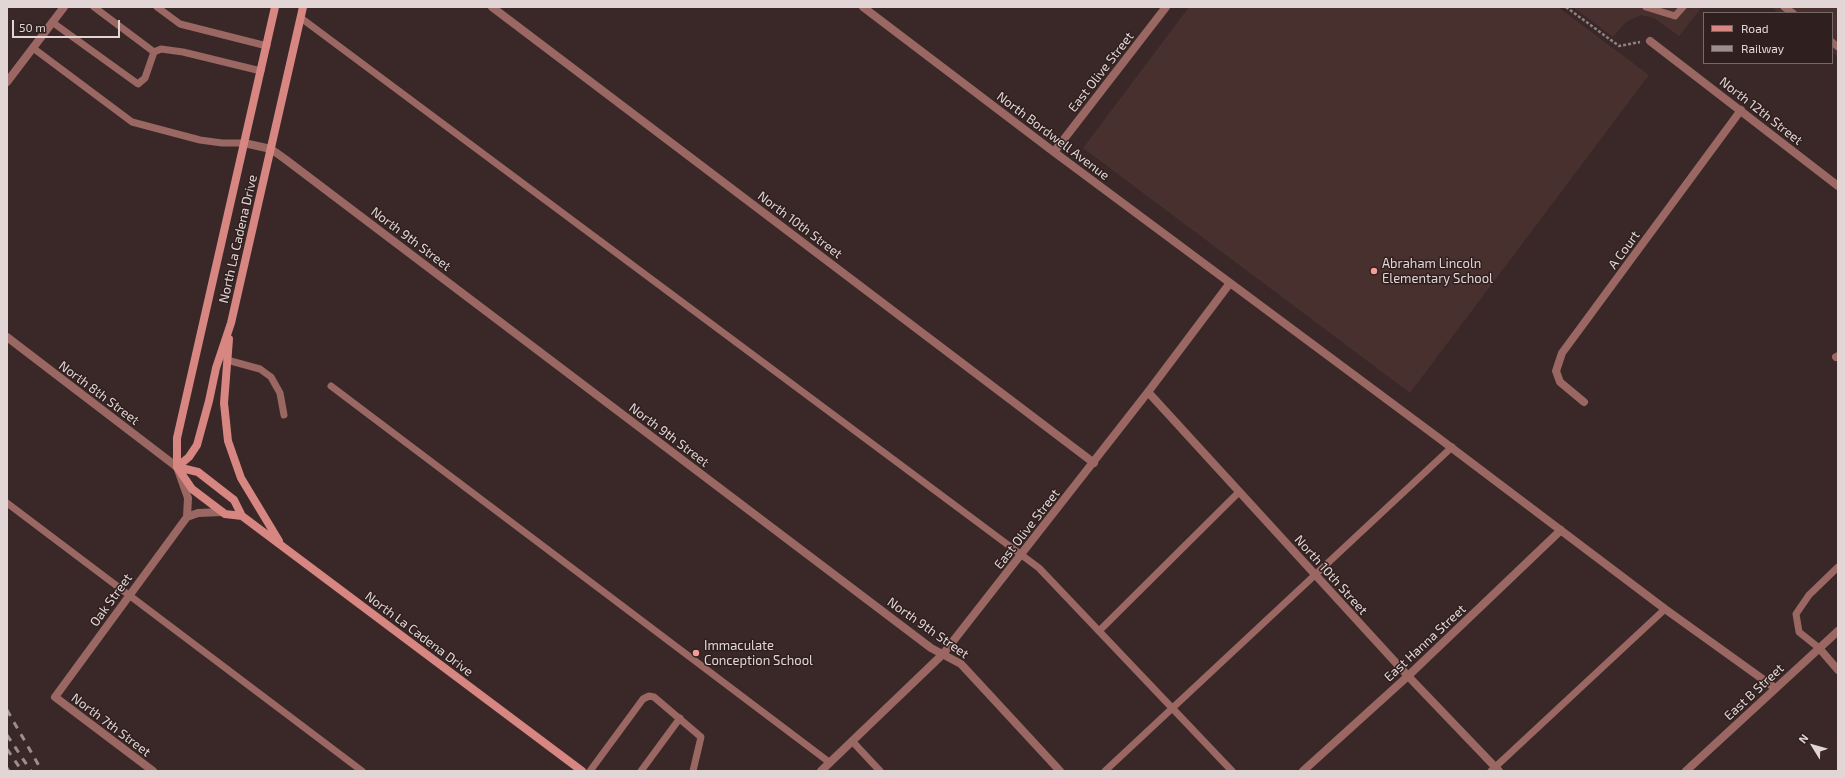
<!DOCTYPE html>
<html>
<head>
<meta charset="utf-8">
<style>
  body { margin:0 }
  #map { position:relative; width:1845px; height:778px; overflow:hidden; background:#392827; font-family:"Exo 2",sans-serif }
  canvas { display:block }
  .frame { position:absolute; inset:0; border:8px solid #e1d6d5; pointer-events:none }
  .legend { position:absolute; left:1703px; top:12px; width:130px; height:52px; box-sizing:border-box; background:#2f1f1e; border:1px solid #766867; margin:0; padding:5px 7px; list-style:none; font-size:12px; color:#e1d6d5 }
  .legend li { display:flex; align-items:center; gap:8px; height:20px }
  .legend b { width:20px; border:1px solid #766867 }
  .north { position:absolute; left:1793px; top:726px; width:40px; height:40px; -webkit-text-stroke:3px #2f1f1e; paint-order:stroke; rotate:307deg; font-size:11px; font-weight:700; line-height:16px; text-align:center; color:#e1d6d5 }
  .north::after { content:''; display:block; margin:auto; width:14px; height:18px; background:#e1d6d5; clip-path:polygon(50% 0,100% 100%,50% 72%,0 100%) }
  .scale { position:absolute; left:12px; top:20px; width:108px; height:18px; box-sizing:border-box; border:2px solid #e1d6d5; border-top:0; padding-left:5px; font-size:12px; line-height:14px; white-space:nowrap; color:#e1d6d5; -webkit-text-stroke:3px #2f1f1e; paint-order:stroke }
</style>
</head>
<body>
<div id="map">
<canvas width="1845" height="778"></canvas>
<div class="frame"></div>
<ul class="legend">
<li><b style="height:5px;background:#d88681"></b>Road</li>
<li><b style="height:5px;background:#9b8e8d"></b>Railway</li>
</ul>
<div class="north">N</div>
<div class="scale">50 m</div>
</div>
<script>
const ctx = document.querySelector('canvas').getContext('2d');
ctx.lineJoin = 'round';
function fill(path, color) { ctx.fillStyle = color; ctx.fill(path, 'evenodd'); }
const poly = rows => new Path2D(rows.map(r => 'M' + r).join(''));
function strokePath(path, color, width, dash) { ctx.strokeStyle = color; ctx.lineWidth = width; ctx.lineCap = dash ? 'butt' : 'round'; ctx.setLineDash(dash || []); ctx.stroke(path); }
function write(font, color, halo, rows, align = 'center') {
  ctx.font = font + ' "Exo 2",sans-serif'; ctx.lineWidth = 3; ctx.setLineDash([]); ctx.textBaseline = 'middle'; ctx.strokeStyle = halo; ctx.fillStyle = color; for (const [text, x, y, turn = 0] of rows) {
    ctx.save(); ctx.translate(x, y); ctx.rotate((+turn || 0) * Math.PI / 180); ctx.textAlign = isNaN(turn) ? turn : align; if (halo) ctx.strokeText(text, 0, 0); ctx.fillText(text, 0, 0); ctx.restore();
  }
}
const built = poly([
  [1189,7,1558,7,1649,75,1410,393,1083,148],
  [1573,7,1702,7,1679,36,1654,18,1641,15,1626,22,1613,37],
  [1771,7,1838,7,1838,57,1832,52,1832,13,1779,13]
]);
const path = poly([
  [1566,7,1619,46,1640,42]
]);
const service = poly([
  [157,7,180,24,267,46],
  [1646,7,1675,16,1683,7],
  [1784,7,1793,13],
  [301,18,1039,568,1232,771],
  [52,22,138,84,145,78,154,52,94,7],
  [1832,42,1838,47],
  [33,48,132,122,200,140,222,143,244,143],
  [154,52,161,49,183,52,261,71],
  [227,360,260,369,271,377,280,393,284,415],
  [331,386,829,762],
  [7,503,362,771],
  [1099,631,1239,492],
  [1819,648,1799,632,1796,614,1809,595,1838,567],
  [852,741,880,771],
  [590,771,643,699,649,696,654,697,701,737,693,771],
  [641,771,680,718],
  [1105,771,1452,447],
  [1491,771,1665,609]
]);
const minor = poly([
  [492,7,1094,463],
  [863,7,1054,152,1436,436,1665,609,1775,688],
  [1650,41,1838,186],
  [1054,152,1166,7],
  [7,337,177,467,188,498,187,517],
  [1836,357,1838,356],
  [1148,392,1408,676,1499,771],
  [1584,402,1560,382,1556,371,1562,353,1741,110],
  [1819,648,1838,670],
  [153,771,55,697,187,517,198,513,222,512],
  [821,771,943,654,1148,392,1230,283],
  [1303,771,1408,676,1561,530],
  [1686,771,1838,631]
]);
const tertiary = poly([
  [7,82,64,7],
  [244,143,271,149,285,159,931,648,961,664,1060,771]
]);
const secondary = poly([
  [229,339,224,403,228,441,241,478,279,541],
  [177,467,198,472,234,500,242,516,582,771],
  [177,467,189,457,197,445,209,401,216,368,231,323,303,7],
  [242,516,225,514,192,489,177,467,177,438,275,7]
]);
const rail = poly([
  [7,710,42,771],
  [7,735,31,771],
  [7,749,22,771],
  [7,768,9,771]
]);
const markers = [
  [1374,271,4,"#f59c96"],
  [696,653,4,"#f59c96"]
];
const streetNames = [
  ["East Olive Street",1101,72,-52],
  ["North 12th Street",1761,111,38],
  ["North Bordwell Avenue",1053,136,37],
  ["North 10th Street",800,225,37],
  ["North La Cadena Drive",238,239,-77],
  ["North 9th Street",411,239,37],
  ["A Court",1624,250,-54],
  ["North 8th Street",99,393,37],
  ["North 9th Street",669,435,37],
  ["East Olive Street",1027,529,-52],
  ["North 10th Street",1331,575,48],
  ["Oak Street",111,600,-54],
  ["North 9th Street",928,628,35],
  ["North La Cadena Drive",419,634,37],
  ["East Hanna Street",1425,643,-43],
  ["East B Street",1754,692,-43],
  ["North 7th Street",111,725,37]
];
const poiNames = [
  ["Abraham Lincoln",1382,264],
  ["Elementary School",1382,279],
  ["Immaculate",704,646],
  ["Conception School",704,661]
];
fill(built, '#48302e');
strokePath(path, '#8f8180', 2.5, [3, 2]);
strokePath(service, '#9a6763', 7);
strokePath(minor, '#9a6763', 8);
strokePath(tertiary, '#9a6763', 8);
strokePath(secondary, '#d88681', 8);
strokePath(rail, '#9b8e8d', 3, [7, 7]);
for (const [x, y, r, color] of markers) { const dot = new Path2D(); dot.arc(x, y, r, 0, 2 * Math.PI); ctx.fillStyle = color; ctx.fill(dot); strokePath(dot, '#2f1f1e', 1.5); }
write('13px', '#e1d6d5', '#2f1f1e', streetNames);
write('13px', '#e1d6d5', '#2f1f1e', poiNames, 'left');
</script>
</body>
</html>
